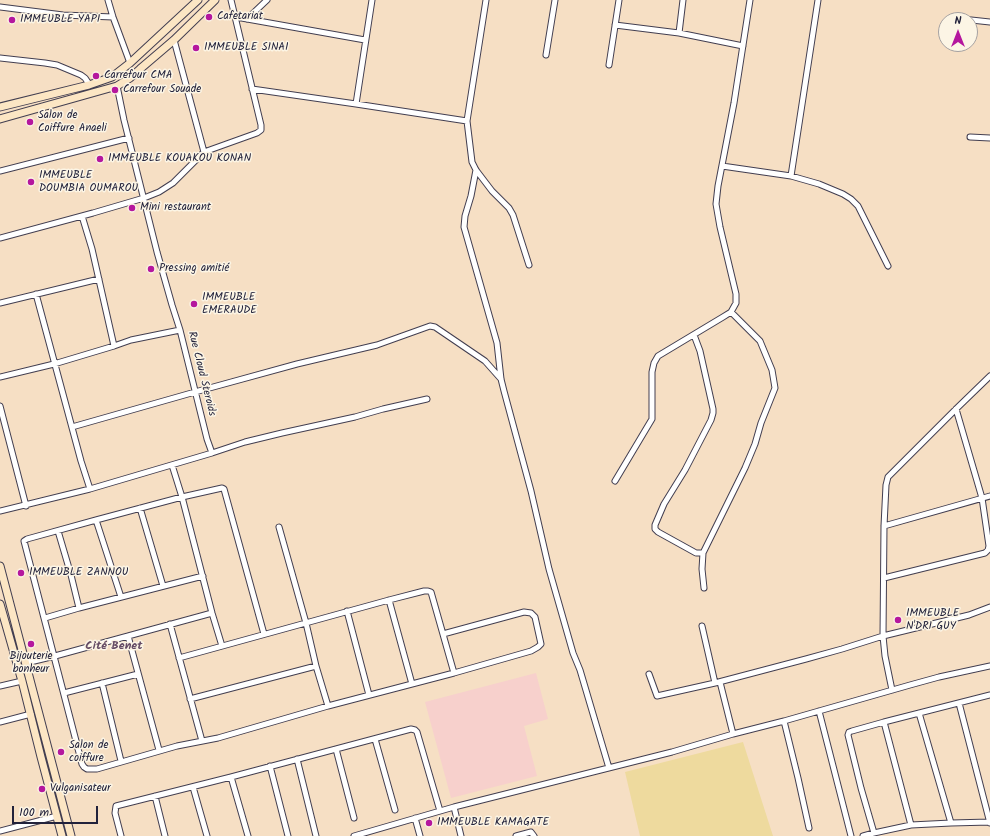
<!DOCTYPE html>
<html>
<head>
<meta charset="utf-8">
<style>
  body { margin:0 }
  #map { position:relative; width:990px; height:836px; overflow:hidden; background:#f6dfc4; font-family:Kalam,sans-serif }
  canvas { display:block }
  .north { position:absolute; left:938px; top:12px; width:40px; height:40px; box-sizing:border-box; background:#fcf5e5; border:1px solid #a5a1a1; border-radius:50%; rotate:0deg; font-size:11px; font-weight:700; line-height:16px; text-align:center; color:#22223b }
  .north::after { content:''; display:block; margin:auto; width:14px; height:18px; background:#b5179e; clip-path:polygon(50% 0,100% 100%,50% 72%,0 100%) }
  .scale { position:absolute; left:12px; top:806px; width:86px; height:18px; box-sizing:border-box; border:2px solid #22223b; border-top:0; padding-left:5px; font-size:12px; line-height:14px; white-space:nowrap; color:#22223b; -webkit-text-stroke:3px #fcf5e5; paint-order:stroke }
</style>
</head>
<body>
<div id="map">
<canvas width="990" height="836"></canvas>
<div class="north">N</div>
<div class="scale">100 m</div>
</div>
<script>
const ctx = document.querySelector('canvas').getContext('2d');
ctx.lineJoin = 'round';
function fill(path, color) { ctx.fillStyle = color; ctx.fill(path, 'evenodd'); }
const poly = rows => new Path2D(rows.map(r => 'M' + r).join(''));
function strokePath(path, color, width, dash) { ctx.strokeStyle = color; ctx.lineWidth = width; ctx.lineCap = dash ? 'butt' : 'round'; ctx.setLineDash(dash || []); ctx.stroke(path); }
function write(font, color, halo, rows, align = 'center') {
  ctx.font = font + ' Kalam,sans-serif'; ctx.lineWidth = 3; ctx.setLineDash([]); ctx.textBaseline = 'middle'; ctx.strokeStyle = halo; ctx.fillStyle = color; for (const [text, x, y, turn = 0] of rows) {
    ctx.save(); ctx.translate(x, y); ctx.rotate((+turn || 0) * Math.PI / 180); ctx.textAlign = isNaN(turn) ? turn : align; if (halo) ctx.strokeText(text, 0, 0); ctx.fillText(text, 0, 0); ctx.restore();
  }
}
const built = poly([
  [536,673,548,719,524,726,537,776,451,798,425,702]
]);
const sand = poly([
  [743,742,773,836,640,836,625,772]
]);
const minor = poly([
  [108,0,113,17,130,63],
  [486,0,467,121,472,162,476,170,492,191,509,208,513,215,529,265],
  [0,7,63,15,113,17],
  [236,17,365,40],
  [247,19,267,0],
  [962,19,990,22],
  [615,25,679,33,743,46],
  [679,33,683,0],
  [174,40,204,152],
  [546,55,555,0],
  [0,58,45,63,57,65,81,75,85,78,89,84,89,85],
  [609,65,619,0],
  [252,89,356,104,467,121],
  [356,104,372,0],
  [970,137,990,138],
  [722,166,791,176,819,184,843,194,851,199,858,206,888,266],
  [476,170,471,196,465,216,464,227,497,343,501,379,504,391,531,491,549,569,573,653,580,670,609,768],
  [0,171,129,138],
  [791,176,818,0],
  [82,216,92,249,114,346,131,340,180,330],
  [0,238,93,213,144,198,159,192,173,183,204,152,257,133,261,130,261,125,231,0],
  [36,294,81,461,90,489],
  [0,303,99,279],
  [694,335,700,351,713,409,713,413,711,420,685,470,664,504,655,525,655,529,658,532,696,553,703,553],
  [0,377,54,364,114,346],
  [0,406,26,506],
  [72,427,195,392,297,364,377,345,430,326,435,327,485,361,501,379],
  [212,453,245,442,282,433,355,417,383,409,427,399],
  [172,465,182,497,212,613,222,646],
  [615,481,652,419,652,372,654,363,658,356,723,317,731,312,736,303,736,294,720,227,716,204,718,186,734,103,750,0],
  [140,508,163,586],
  [0,511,90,489,212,453,207,439,180,330,172,305,157,252,124,120,117,86],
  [96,520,121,597],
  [884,526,990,496],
  [279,527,306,623,316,666,328,706],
  [58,531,71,575,79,608],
  [884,578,985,553,988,550,989,546,982,498,956,409],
  [704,588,702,569,703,553,745,468,755,444,761,423,775,388,772,370,760,341,731,312],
  [389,600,412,684],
  [347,611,369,695],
  [45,618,79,608,203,576],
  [170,624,202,741],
  [702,626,715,683],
  [264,634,224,489,222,488,182,497,96,520,27,539,24,541,82,764,84,767,87,769,97,769,177,746,218,738,328,706,454,673,531,651,538,647,541,644,535,617,531,613,524,612,443,634],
  [128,636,159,750],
  [179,658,389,600,424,591,428,591,431,592,454,673],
  [26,663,55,656,212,613],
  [649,674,657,696,715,683,806,659,842,649,883,636,969,615,990,607],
  [720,682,733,734],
  [102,683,121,761],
  [0,686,22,681],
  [892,690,885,656,883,636,884,526,886,485,888,477,956,409,990,376],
  [64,693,138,674],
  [190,699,316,666],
  [959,703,990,823],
  [819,711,851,836],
  [919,713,951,823],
  [0,722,31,714],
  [884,722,911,825],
  [375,739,395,810],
  [336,749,354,818],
  [297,759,316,836],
  [270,766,288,836],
  [231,777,248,836],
  [193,787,207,836],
  [155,796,165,836],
  [454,807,461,836],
  [415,818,420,836],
  [809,828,798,778,784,721,910,685,939,677,990,666],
  [0,831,57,816],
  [874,833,861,788,848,735,849,732,852,731,884,722,990,695],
  [121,836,115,813,116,806,231,777,411,729,415,730,417,732,440,811],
  [354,836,454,807,672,752,733,734,784,721],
  [516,836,531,832,534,836],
  [863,836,874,833,911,825,951,823,990,822]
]);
const secondary = poly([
  [0,107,89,85,112,77,130,63,198,0],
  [0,119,117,86,130,78,140,69,174,40,215,0],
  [0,566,71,836],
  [0,604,22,681,41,757,62,836]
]);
const markers = [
  [209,17,4,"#b5179e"],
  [12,20,4,"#b5179e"],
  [196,48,4,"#b5179e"],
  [96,76,4,"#b5179e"],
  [115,90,4,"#b5179e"],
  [30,122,4,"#b5179e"],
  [100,159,4,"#b5179e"],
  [31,182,4,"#b5179e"],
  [132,208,4,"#b5179e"],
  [151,269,4,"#b5179e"],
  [194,304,4,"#b5179e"],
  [21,573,4,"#b5179e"],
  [898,620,4,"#b5179e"],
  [31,644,4,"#b5179e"],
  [61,752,4,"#b5179e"],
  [42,789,4,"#b5179e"],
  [429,823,4,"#b5179e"]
];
const poiNames = [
  ["Cafetariat",217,17],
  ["IMMEUBLE YAPI",20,20],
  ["IMMEUBLE SINAI",204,48],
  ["Carrefour CMA",104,76],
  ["Carrefour Souade",123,90],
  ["Salon de",38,116],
  ["Coiffure Anaeli",38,129],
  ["IMMEUBLE KOUAKOU KONAN",108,159],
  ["IMMEUBLE",39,176],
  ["DOUMBIA OUMAROU",39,189],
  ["Mini restaurant",140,208],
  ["Pressing amitié",159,269],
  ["IMMEUBLE",202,298],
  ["EMERAUDE",202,311],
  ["IMMEUBLE ZANNOU",29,573],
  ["IMMEUBLE",906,614],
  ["N'DRI GUY",906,627],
  ["Bijouterie",31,657,"center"],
  ["bonheur",31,670,"center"],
  ["Salon de",69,746],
  ["coiffure",69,759],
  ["Vulganisateur",50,789],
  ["IMMEUBLE KAMAGATE",437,823]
];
const streetNames = [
  ["Rue Cloud Steroids",201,374,76]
];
const neighbourhoodNames = [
  ["Cité Benet",114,647]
];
fill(built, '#f7d0cc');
fill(sand, '#eeda9e');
strokePath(minor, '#423e50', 7);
strokePath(secondary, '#423e50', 9);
strokePath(minor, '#fff', 5);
strokePath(secondary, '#fce6c4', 7);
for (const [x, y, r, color] of markers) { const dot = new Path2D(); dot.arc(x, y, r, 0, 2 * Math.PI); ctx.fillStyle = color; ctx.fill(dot); strokePath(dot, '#fcf5e5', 1.5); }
write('11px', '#22223b', '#fcf5e5', poiNames, 'left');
write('11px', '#22223b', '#fcf5e5', streetNames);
write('bold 12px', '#654c65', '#fcf5e5', neighbourhoodNames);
</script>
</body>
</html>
